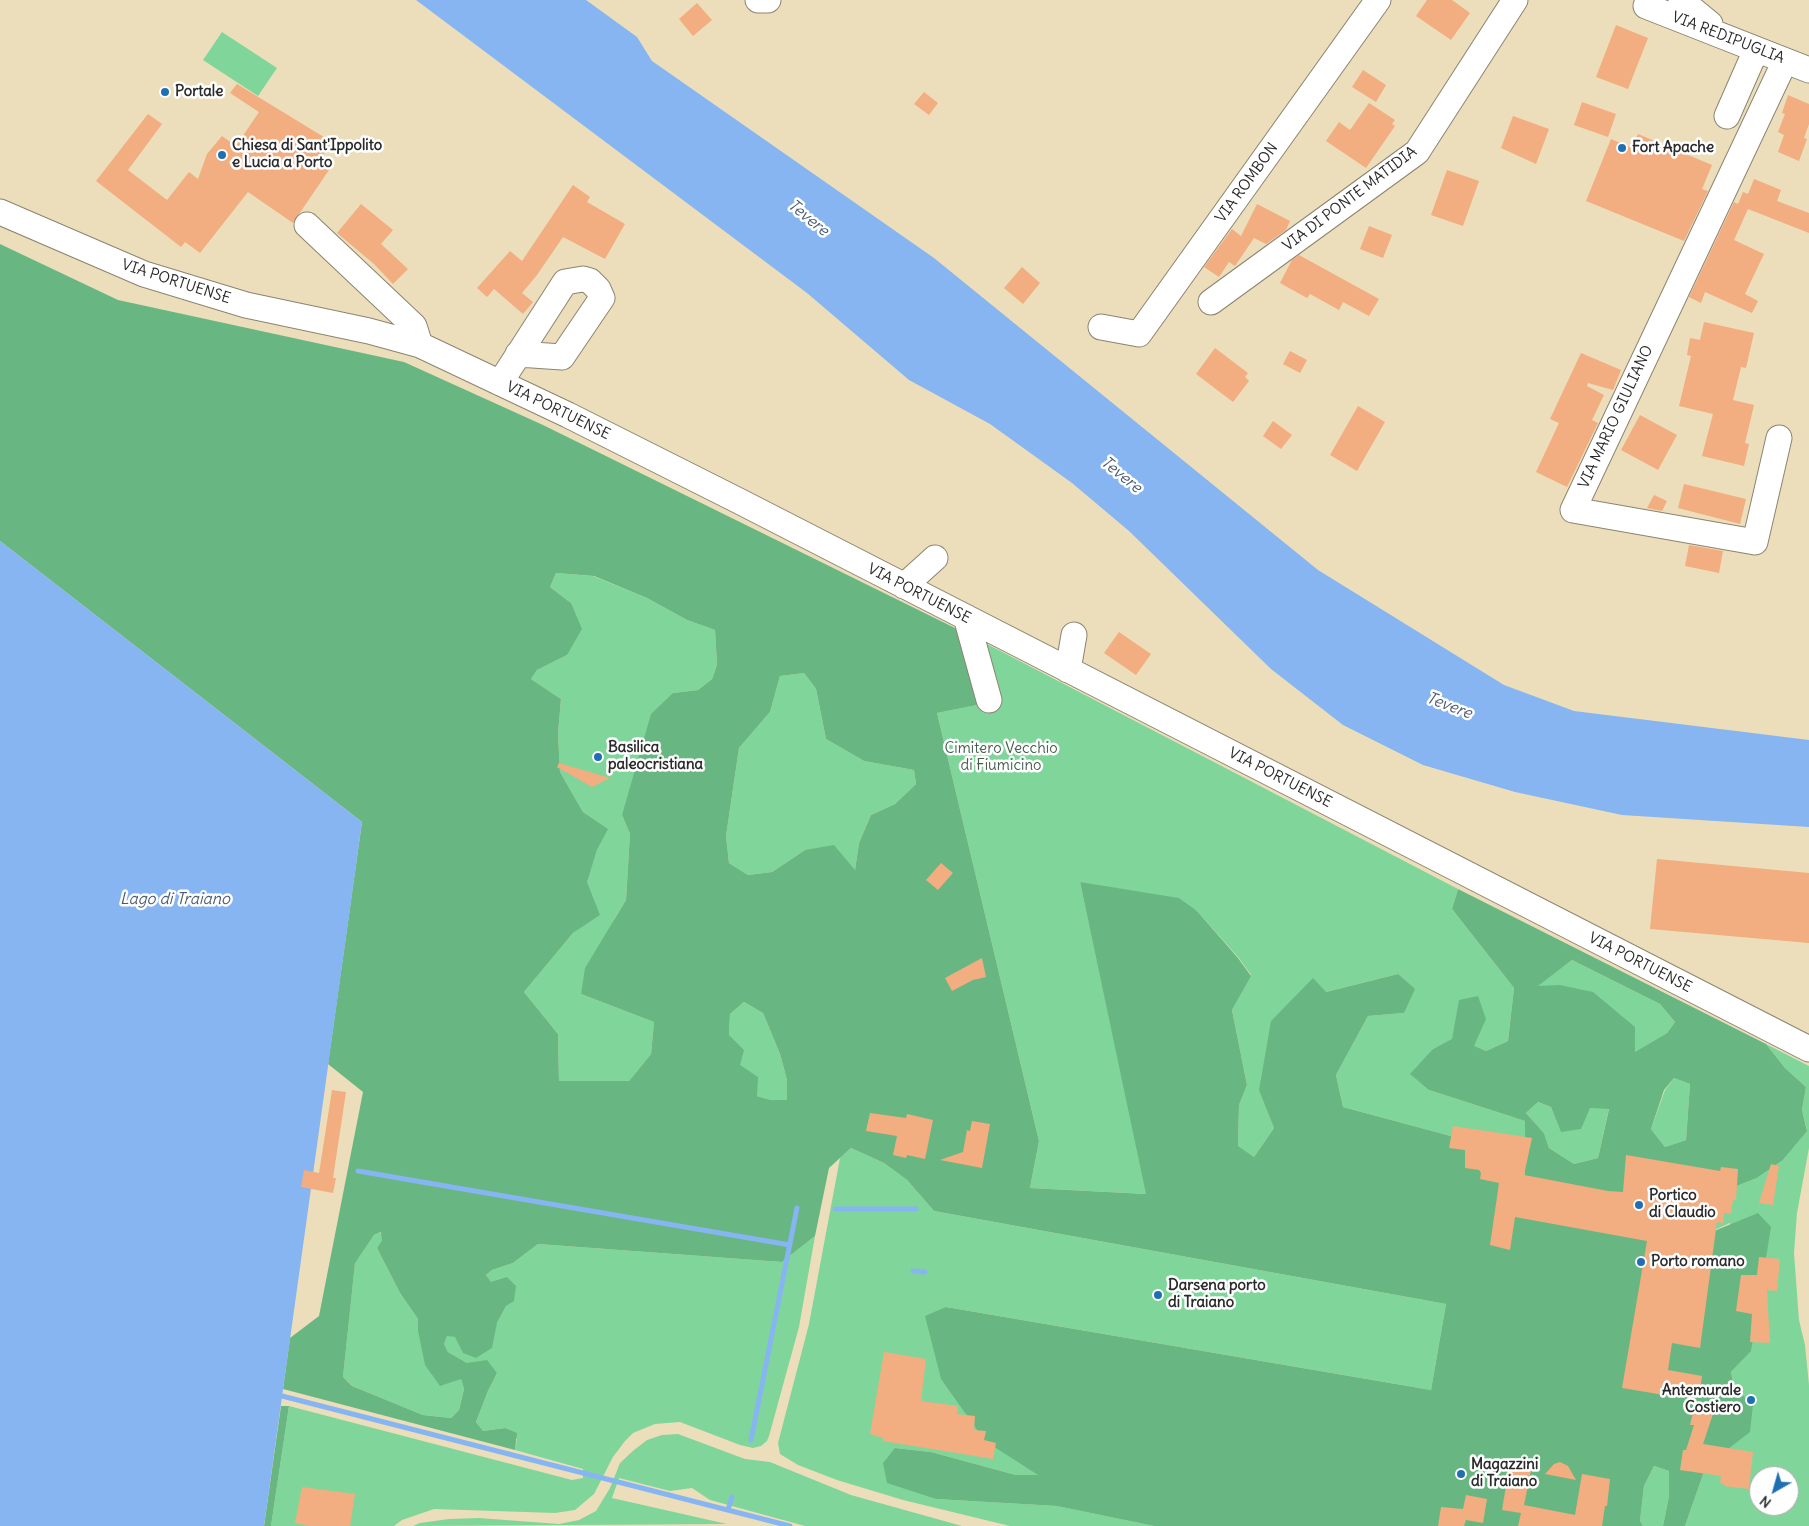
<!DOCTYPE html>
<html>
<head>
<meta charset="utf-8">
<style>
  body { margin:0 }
  #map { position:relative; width:1809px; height:1526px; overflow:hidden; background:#ecdeba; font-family:Delius,sans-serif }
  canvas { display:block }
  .north { position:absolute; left:1749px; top:1466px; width:50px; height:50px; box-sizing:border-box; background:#fff; border:1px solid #aaa; border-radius:50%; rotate:218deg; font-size:14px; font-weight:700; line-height:20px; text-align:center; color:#2b2b2b }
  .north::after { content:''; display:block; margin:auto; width:18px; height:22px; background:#1f6fb2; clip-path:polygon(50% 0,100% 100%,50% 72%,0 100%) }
</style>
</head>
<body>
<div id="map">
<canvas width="1809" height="1526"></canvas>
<div class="north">N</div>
</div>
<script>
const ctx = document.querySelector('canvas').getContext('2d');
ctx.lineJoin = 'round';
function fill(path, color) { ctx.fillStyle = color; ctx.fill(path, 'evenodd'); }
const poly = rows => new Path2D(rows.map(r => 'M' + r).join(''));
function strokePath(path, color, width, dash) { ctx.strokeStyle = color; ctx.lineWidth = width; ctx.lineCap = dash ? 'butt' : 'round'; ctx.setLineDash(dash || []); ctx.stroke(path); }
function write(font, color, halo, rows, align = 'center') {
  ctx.font = font + ' Delius,sans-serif'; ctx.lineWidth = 5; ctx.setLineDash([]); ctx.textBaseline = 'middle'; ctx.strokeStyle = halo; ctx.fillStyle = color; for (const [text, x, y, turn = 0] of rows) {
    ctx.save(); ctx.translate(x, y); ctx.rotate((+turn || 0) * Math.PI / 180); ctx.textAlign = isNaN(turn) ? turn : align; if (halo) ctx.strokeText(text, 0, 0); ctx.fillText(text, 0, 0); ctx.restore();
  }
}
const green = poly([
  [222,32,277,68,258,96,203,60],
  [556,573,593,576,647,598,687,620,715,630,717,665,712,679,698,690,673,693,622,815,630,834,626,900,615,918,581,994,654,1022,651,1054,629,1081,559,1081,558,1034,524,992,573,933,599,914,586,882,597,850,607,829,583,812,560,772,558,734,561,699,531,679,537,670,567,655,571,603,550,587],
  [987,644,1458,889,1452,909,1514,988,1508,1041,1486,1051,1452,1040,1433,1049,1429,1090,1525,1121,1526,1182,1734,1187,1757,1178,1783,1160,1807,1130,1802,1110,1806,1087,1785,1068,1766,1044,1809,1066,1809,1148,1797,1213,1794,1253,1799,1320,1805,1345,1809,1385,1809,1526,1685,1526,1706,1466,1752,1405,1734,1387,1731,1372,1751,1350,1730,1223,1692,1240,1512,1211,1473,1142,1343,1107,1336,1075,1368,1016,1404,1013,1398,974,1326,992,1260,1090,1274,1128,1254,1157,1238,1147,1239,1105,1247,1085,1232,1010,1251,975,1238,957,1197,911,1080,882,1147,1194,1030,1188,1039,1141,937,713,1001,700],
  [1759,1476,1789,1476,1789,1506,1759,1506],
  [804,673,816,689,826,739,864,761,914,770,916,784,895,804,871,815,859,843,855,870,805,850,772,872,748,875,729,863,726,836,739,748,770,712,780,676],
  [1572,960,1660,1004,1675,1022,1667,1033,1634,1053,1537,986],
  [744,1002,763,1013,780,1054,787,1080,787,1100,771,1100,757,1096,739,1065,729,1035,730,1014],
  [1674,1078,1690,1084,1686,1140,1665,1147,1651,1129,1665,1090],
  [1538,1102,1551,1107,1561,1131,1590,1108,1609,1108,1598,1158,1574,1164,1549,1148,1544,1133,1526,1113],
  [851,1148,884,1163,907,1180,934,1211,1446,1304,1431,1390,946,1307,1039,1475,1016,1475,931,1452,895,1448,936,1499,1058,1506,1154,1526,1010,1526,903,1500,837,1480,798,1465,780,1454,778,1443,809,1324,840,1158],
  [382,1232,382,1240,377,1248,400,1293,418,1319,418,1331,461,1379,464,1389,459,1410,451,1418,423,1415,352,1386,343,1377,355,1262,374,1235],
  [815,1236,799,1327,769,1436,767,1441,761,1446,753,1448,740,1445,680,1422,655,1424,633,1433,625,1441,613,1457,594,1494,575,1510,555,1513,434,1509,402,1520,394,1526,271,1526,289,1406,572,1480,583,1478,583,1469,515,1450,517,1439,505,1428,483,1431,476,1422,488,1391,497,1373,479,1363,467,1363,448,1352,444,1344,447,1335,455,1337,497,1323,506,1306,486,1275,492,1270,513,1263,538,1244,782,1262],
  [678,1434,745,1459,770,1462,851,1495,962,1526,805,1526,710,1500,692,1488,670,1491,619,1478,612,1498,727,1524,413,1526,420,1523,449,1519,479,1518,559,1524,579,1520,596,1511,610,1488,620,1463,634,1450,647,1440,662,1435],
  [1654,1466,1669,1471,1669,1496,1663,1526,1643,1526,1640,1521,1644,1486]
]);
const forest = poly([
  [0,244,118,300,404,362,543,425,957,629,977,705,937,713,1039,1141,1030,1188,1146,1194,1080,882,1179,898,1197,911,1238,958,1251,976,1232,1010,1247,1085,1239,1105,1238,1146,1254,1157,1274,1128,1259,1090,1271,1021,1313,978,1326,992,1398,974,1415,989,1404,1013,1368,1016,1336,1075,1343,1107,1473,1142,1500,1157,1512,1211,1692,1240,1758,1213,1771,1227,1751,1351,1731,1372,1734,1387,1753,1405,1750,1432,1706,1466,1685,1526,1663,1526,1669,1496,1669,1471,1654,1466,1644,1486,1640,1521,1643,1526,1154,1526,1057,1506,936,1499,887,1483,883,1463,895,1448,931,1452,1016,1475,1038,1475,985,1441,941,1379,925,1316,946,1307,1431,1390,1446,1304,934,1211,907,1180,884,1163,851,1148,829,1168,815,1236,782,1262,538,1244,513,1263,492,1270,486,1275,491,1282,507,1277,516,1286,514,1301,506,1306,497,1323,492,1348,476,1358,463,1353,455,1337,447,1336,444,1344,448,1352,467,1363,487,1360,497,1373,488,1391,476,1422,483,1431,505,1428,517,1433,515,1450,283,1389,290,1338,319,1316,363,1092,328,1064,362,822,0,541],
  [556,573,594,576,647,598,687,620,715,630,717,665,712,679,698,690,673,693,651,714,622,815,630,834,626,900,585,968,581,994,654,1022,651,1054,629,1081,559,1081,558,1034,524,992,573,933,600,915,587,882,597,850,608,829,583,812,560,772,558,734,561,699,531,679,537,670,567,655,582,629,571,603,550,587],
  [804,673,816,689,826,739,864,761,914,770,916,784,895,804,871,815,859,843,855,870,834,845,805,850,772,872,748,875,729,863,726,836,739,748,770,712,780,676],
  [744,1002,763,1013,780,1054,787,1080,787,1100,771,1100,757,1096,758,1077,740,1065,744,1050,729,1035,730,1014],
  [381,1232,382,1240,377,1248,400,1293,418,1319,418,1331,425,1365,440,1386,461,1379,464,1389,459,1410,451,1418,423,1415,352,1386,343,1377,355,1263,374,1235],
  [1458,889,1766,1044,1785,1068,1806,1087,1802,1110,1807,1131,1783,1160,1757,1178,1734,1187,1675,1203,1525,1182,1525,1121,1429,1090,1410,1074,1433,1049,1452,1039,1459,1000,1478,996,1486,1019,1474,1046,1486,1051,1508,1041,1514,988,1452,909],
  [1572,960,1660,1004,1675,1022,1667,1033,1635,1052,1635,1027,1593,992,1560,985,1538,986],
  [1674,1078,1690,1084,1686,1140,1665,1147,1651,1129,1664,1090],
  [1538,1102,1551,1107,1561,1132,1581,1129,1590,1108,1609,1109,1598,1158,1574,1164,1549,1148,1544,1133,1526,1113],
  [281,1406,289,1406,271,1526,264,1526]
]);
const water = poly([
  [416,0,586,0,637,37,652,61,934,258,1318,570,1504,685,1574,711,1809,740,1809,827,1622,815,1515,792,1423,765,1343,725,1271,669,1129,531,1072,483,990,424,909,380,807,293],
  [0,541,362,822,264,1526,0,1526]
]);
const stream = poly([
  [358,1171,790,1245],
  [835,1209,916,1209],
  [913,1271,925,1272],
  [282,1396,790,1526],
  [751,1440,797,1208],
  [728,1510,732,1497]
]);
const building = poly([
  [1427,0,1452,0,1470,13,1451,40,1416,16],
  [697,3,712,20,693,36,679,19],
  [1616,25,1648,38,1628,89,1596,77],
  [1363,70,1386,85,1376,102,1352,87],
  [237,84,332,142,320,160,331,167,293,223,248,192,200,253,185,242,181,247,96,181,148,114,162,124,128,170,167,200,189,172,198,179,207,154,222,136,236,146,259,112,230,93],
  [924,92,938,103,929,115,914,104],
  [1788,95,1809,104,1809,124,1804,138,1807,139,1799,161,1778,152,1784,135,1778,132,1785,114,1782,113],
  [1582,102,1616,114,1608,137,1574,125],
  [1369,103,1395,120,1392,124,1395,126,1366,168,1326,141,1339,122,1350,130],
  [1513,116,1549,129,1536,164,1501,148],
  [1638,134,1712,165,1702,189,1708,191,1684,241,1586,201,1611,139,1632,148],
  [1447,170,1479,181,1463,226,1431,215],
  [1754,179,1781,190,1777,201,1809,213,1809,233,1748,209,1734,240,1764,254,1745,294,1758,301,1752,313,1705,292,1701,303,1689,297,1734,202,1738,204,1743,192,1748,194],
  [573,185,590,197,587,202,625,224,605,259,563,237,537,275,522,293,533,302,523,314,494,289,487,297,477,288,510,251,522,261],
  [361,204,393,230,381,244,408,269,393,284,374,264,337,233],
  [1257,204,1290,221,1286,230,1266,244,1254,238,1235,266,1229,262,1219,277,1204,267,1232,229,1241,236],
  [1369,226,1392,235,1383,258,1360,249],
  [1299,255,1379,299,1369,316,1343,302,1339,310,1310,294,1307,298,1280,283,1292,260],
  [1022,267,1040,283,1023,304,1004,288],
  [1704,322,1754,333,1746,368,1741,367,1733,400,1754,405,1745,443,1749,444,1744,466,1702,456,1713,414,1679,406,1691,356,1687,355,1690,338,1700,340],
  [1215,348,1248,373,1245,377,1249,381,1233,402,1196,374],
  [1290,351,1307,360,1300,373,1283,364],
  [1581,353,1621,370,1613,390,1588,383,1587,386,1604,395,1592,420,1598,423,1567,487,1536,472,1559,423,1550,419],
  [1358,406,1385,422,1357,471,1330,455],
  [1640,415,1677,435,1658,470,1621,450],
  [1273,421,1292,435,1281,449,1263,436],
  [1684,484,1746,499,1740,524,1678,508],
  [1654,495,1667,501,1662,511,1647,508],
  [1689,545,1723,551,1719,573,1685,566],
  [1119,632,1151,654,1136,675,1104,653],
  [559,763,610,778,592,787,557,767],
  [1657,859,1809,873,1809,943,1650,929],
  [941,863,953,873,938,890,926,880],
  [982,958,986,977,973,980,952,991,945,978],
  [332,1090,346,1092,333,1178,336,1178,333,1193,301,1187,304,1170,319,1173],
  [870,1113,906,1118,907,1114,933,1120,925,1159,907,1155,906,1158,893,1155,897,1136,866,1131],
  [972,1121,990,1124,982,1168,940,1160,963,1152,967,1130,970,1131],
  [1453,1126,1532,1138,1524,1175,1608,1191,1623,1192,1626,1155,1720,1171,1721,1167,1738,1169,1736,1200,1733,1200,1731,1213,1724,1213,1723,1223,1717,1222,1700,1348,1672,1343,1668,1370,1702,1376,1700,1390,1666,1384,1664,1395,1622,1388,1647,1241,1515,1217,1510,1250,1490,1245,1499,1183,1480,1179,1481,1173,1479,1170,1465,1168,1465,1150,1449,1148],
  [1771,1164,1779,1166,1773,1205,1759,1203],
  [1759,1257,1780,1259,1777,1291,1767,1290,1770,1343,1750,1342,1752,1314,1736,1311,1741,1275,1757,1275],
  [884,1352,926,1359,921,1401,958,1406,957,1414,975,1416,974,1430,986,1431,984,1440,996,1443,993,1459,883,1441,883,1438,870,1434],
  [1694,1409,1714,1411,1703,1444,1753,1452,1749,1489,1724,1486,1724,1484,1720,1483,1721,1476,1680,1470,1683,1450,1686,1450,1694,1425,1690,1425],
  [1510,1462,1532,1466,1524,1505,1575,1515,1582,1474,1610,1479,1607,1506,1605,1506,1602,1526,1518,1526,1521,1513,1502,1510],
  [1560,1462,1568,1466,1576,1480,1545,1474,1554,1464],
  [302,1487,355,1494,350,1526,310,1526,295,1523],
  [1466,1495,1487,1499,1483,1523,1466,1520,1464,1526,1438,1526,1441,1507,1463,1509]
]);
const minor = poly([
  [758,0,768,0],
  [1681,0,1710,24],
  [1646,6,1809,70],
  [1727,116,1756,50],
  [0,212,144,274,246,305,369,331,420,345,568,415,739,501,1809,1049],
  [307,225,414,326,420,345],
  [1211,302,1417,152,1515,0],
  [1101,327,1139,334,1378,0],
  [500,383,565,282,583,279,590,281,598,289,602,298,562,357,518,354],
  [1779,438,1755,542,1573,510,1785,61],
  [904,586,935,558],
  [966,617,989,700],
  [1068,670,1074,635]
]);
const markers = [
  [165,92,5,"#1f6fb2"],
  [1622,148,5,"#1f6fb2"],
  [222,155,5,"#1f6fb2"],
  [598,757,5,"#1f6fb2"],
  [1639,1205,5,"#1f6fb2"],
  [1641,1262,5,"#1f6fb2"],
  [1158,1295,5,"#1f6fb2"],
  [1751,1400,5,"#1f6fb2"],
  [1461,1474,5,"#1f6fb2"]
];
const streetNames = [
  ["VIA REDIPUGLIA",1728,38,21],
  ["VIA ROMBON",1247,183,-54],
  ["VIA DI PONTE MATIDIA",1350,199,-37],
  ["VIA PORTUENSE",176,282,18],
  ["VIA PORTUENSE",558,411,26],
  ["VIA MARIO GIULIANO",1616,417,-65],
  ["VIA PORTUENSE",919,594,27],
  ["VIA PORTUENSE",1280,778,27],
  ["VIA PORTUENSE",1640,963,27]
];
const poiNames = [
  ["Portale",175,92],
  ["Chiesa di Sant'Ippolito",232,146],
  ["e Lucia a Porto",232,163],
  ["Fort Apache",1632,148],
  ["Basilica",608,748],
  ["paleocristiana",608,765],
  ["Portico",1649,1196],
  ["di Claudio",1649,1213],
  ["Porto romano",1651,1262],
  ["Darsena porto",1168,1286],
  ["di Traiano",1168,1303],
  ["Antemurale",1741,1391,"right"],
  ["Costiero",1741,1408,"right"],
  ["Magazzini",1471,1465],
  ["di Traiano",1471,1482]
];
const parkNames = [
  ["Cimitero Vecchio",1001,749],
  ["di Fiumicino",1001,766]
];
const waterNames = [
  ["Tevere",808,218,39],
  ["Tevere",1121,475,39],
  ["Tevere",1449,706,21],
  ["Lago di Traiano",175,899]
];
fill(green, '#80d69a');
fill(forest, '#68b782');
fill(water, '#86b5f1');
strokePath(stream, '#86b5f1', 5);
fill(building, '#f2ad80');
strokePath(minor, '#8c8472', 27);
strokePath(minor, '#fff', 25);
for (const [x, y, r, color] of markers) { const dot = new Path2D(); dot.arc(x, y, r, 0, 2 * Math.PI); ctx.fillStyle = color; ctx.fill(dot); strokePath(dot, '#fff', 2); }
write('15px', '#2b2b2b', '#fff', streetNames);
write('bold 15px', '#2b2b2b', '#fff', poiNames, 'left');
write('15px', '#445e4c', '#fff', parkNames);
write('italic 16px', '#4b5b70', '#fff', waterNames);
</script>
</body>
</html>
